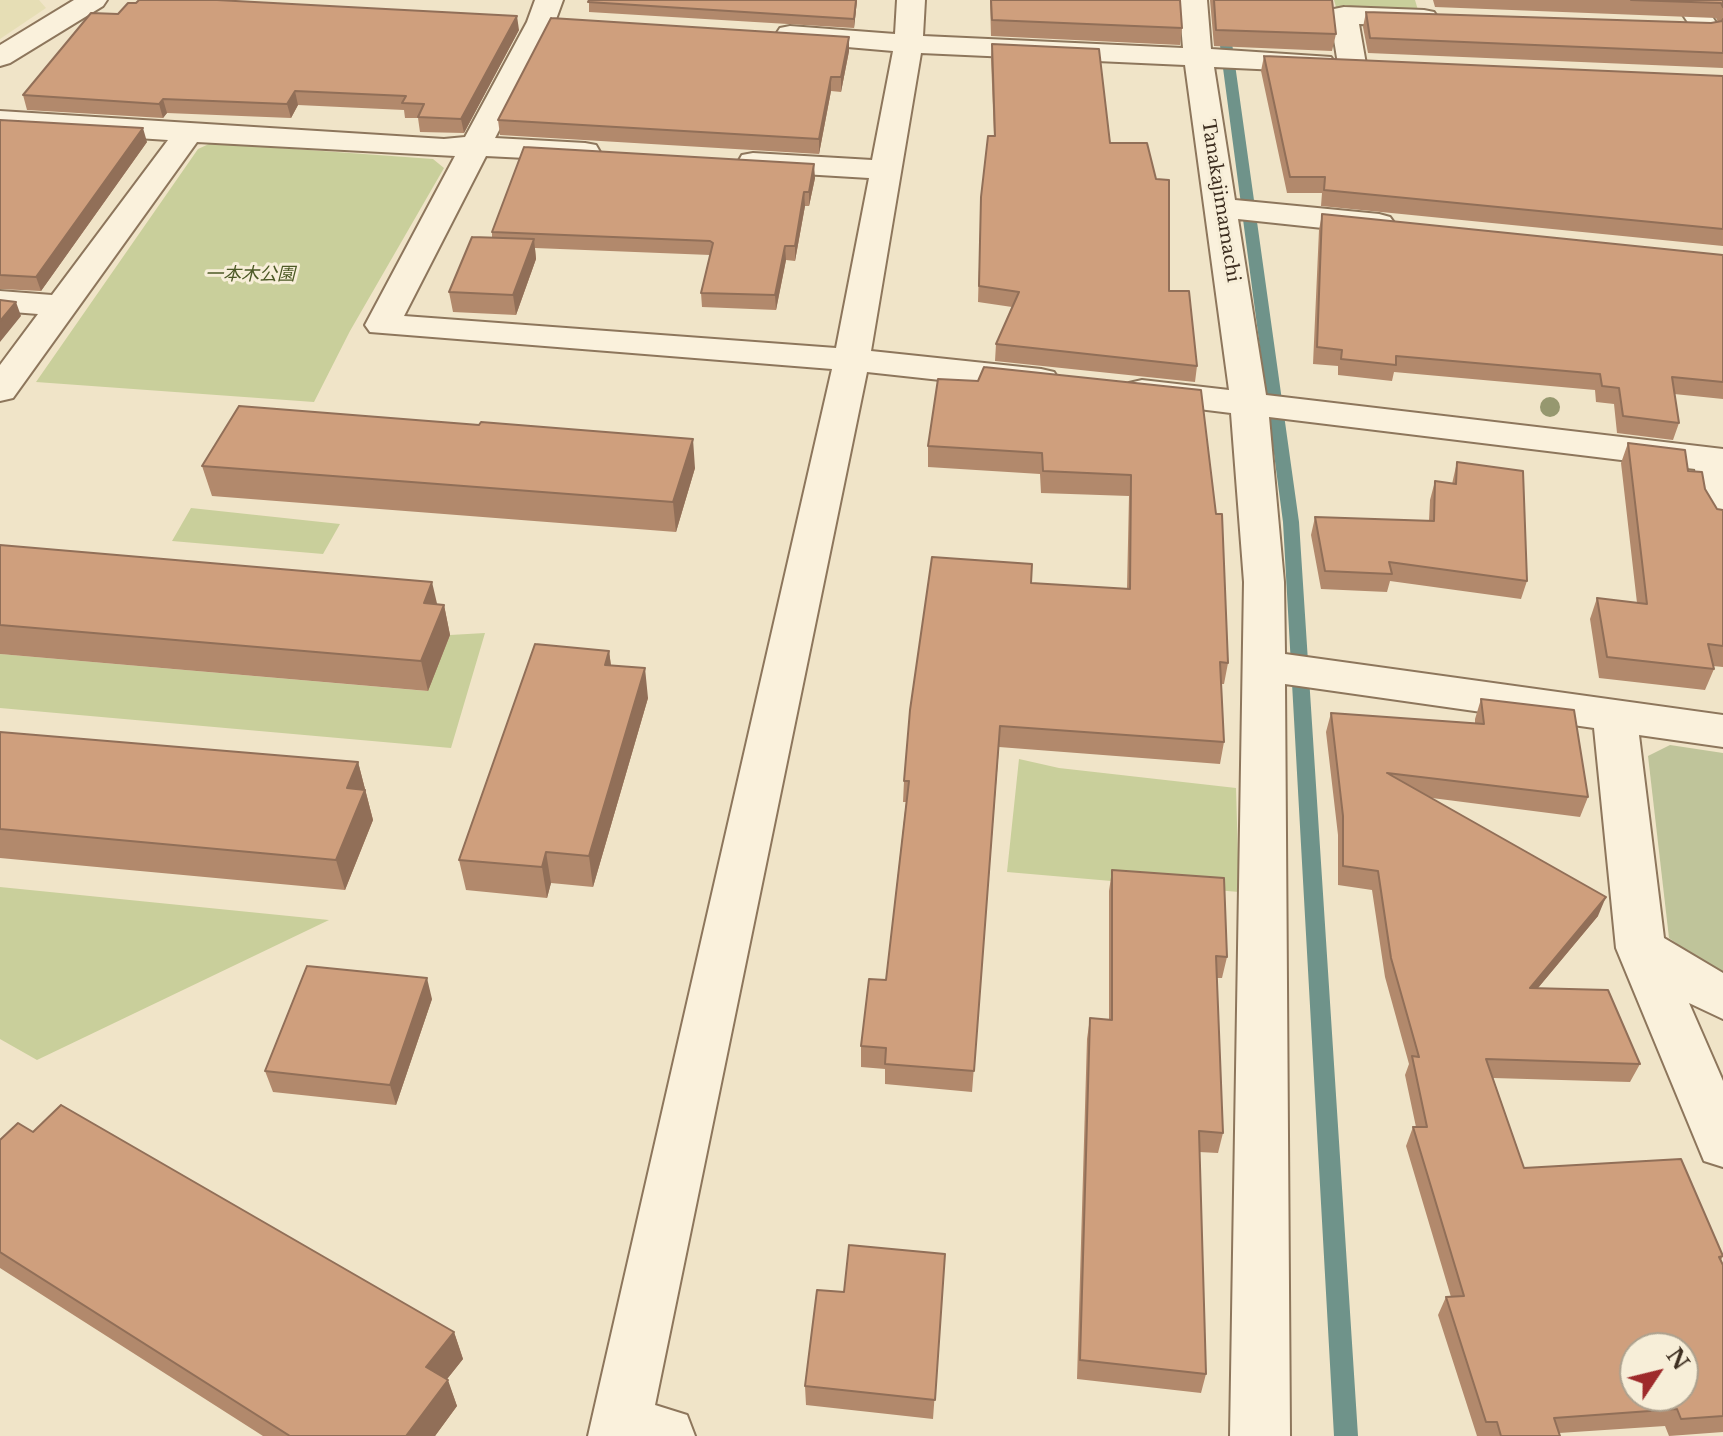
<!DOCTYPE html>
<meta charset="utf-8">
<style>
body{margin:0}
#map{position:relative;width:1723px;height:1436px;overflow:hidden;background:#f0e4c8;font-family:"Libre Baskerville",serif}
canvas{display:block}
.north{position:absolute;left:1619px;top:1332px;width:80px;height:80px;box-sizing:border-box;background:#f7eed8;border:2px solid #ada18e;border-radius:50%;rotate:55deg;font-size:22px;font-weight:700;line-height:32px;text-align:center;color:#3d2e20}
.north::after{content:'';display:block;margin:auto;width:28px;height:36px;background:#9e2a2b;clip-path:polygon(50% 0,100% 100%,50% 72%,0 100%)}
</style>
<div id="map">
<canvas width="1723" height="1436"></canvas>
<div class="north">N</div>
</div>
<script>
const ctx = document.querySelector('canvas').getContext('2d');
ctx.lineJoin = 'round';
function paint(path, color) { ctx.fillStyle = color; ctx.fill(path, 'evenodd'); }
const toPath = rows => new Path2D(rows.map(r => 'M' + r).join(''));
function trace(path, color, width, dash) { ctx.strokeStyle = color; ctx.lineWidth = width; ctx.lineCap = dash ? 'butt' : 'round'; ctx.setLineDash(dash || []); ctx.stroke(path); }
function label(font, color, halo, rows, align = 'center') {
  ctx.font = font + ' "Libre Baskerville","Noto Sans JP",serif'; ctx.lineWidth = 6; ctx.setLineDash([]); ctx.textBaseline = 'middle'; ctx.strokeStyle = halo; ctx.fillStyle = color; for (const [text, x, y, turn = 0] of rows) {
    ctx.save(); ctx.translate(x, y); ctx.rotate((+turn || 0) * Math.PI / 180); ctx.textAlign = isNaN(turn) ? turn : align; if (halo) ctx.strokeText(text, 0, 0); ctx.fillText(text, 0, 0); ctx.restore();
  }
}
paint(toPath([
 [0,0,39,0,46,8,0,39]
]), '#e6deb5');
paint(toPath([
 [1334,0,1415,0,1418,10,1336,7],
 [211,143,433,159,444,168,350,331,314,402,36,382,198,149],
 [191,508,340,524,323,554,172,541],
 [485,633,451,748,0,708,0,654,427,691,450,635],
 [1019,759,1059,768,1236,788,1239,892,1007,872],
 [0,887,329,920,37,1060,0,1039]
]), '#c9cf9b');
paint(toPath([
 [1670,745,1723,753,1723,977,1669,938,1648,756]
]), '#bfc49a');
paint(toPath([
 [1214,0,1226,0,1299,522,1358,1436,1334,1436,1283,522,1214,0]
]), '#6f938a');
const minor = toPath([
 [74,0,107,0,103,6,10,63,0,66,0,45,74,0],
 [535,0,563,0,555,22,495,138,585,143,596,145,600,152,596,159,585,161,486,156,404,316,836,348,869,178,753,171,742,169,738,162,742,155,753,153,872,160,893,51,790,42,780,40,776,34,780,28,790,26,895,34,897,0,925,0,923,36,1183,48,1179,0,1207,0,1211,49,1331,57,1335,63,1331,69,1321,72,1214,67,1235,200,1379,214,1390,217,1395,224,1390,231,1379,234,1238,219,1266,395,1723,449,1723,529,1709,526,1703,517,1695,469,1269,417,1284,582,1285,654,1723,715,1723,747,1639,735,1664,938,1723,973,1723,1019,1689,1003,1723,1081,1723,1167,1704,1161,1616,948,1594,728,1285,684,1290,1436,1230,1436,1244,582,1231,413,1142,402,1129,399,1124,391,1129,383,1142,380,1229,390,1185,65,921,53,871,351,1041,369,1054,372,1059,380,1054,388,1041,391,867,372,655,1405,687,1415,695,1436,588,1436,832,369,370,332,365,325,455,156,197,142,13,398,0,401,0,365,38,314,0,311,0,291,52,295,168,140,0,129,0,111,444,139,465,137,527,22,535,0],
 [1673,0,1701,0,1723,33,1723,63,1713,60,1673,0],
 [1344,7,1424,10,1434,12,1438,18,1434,24,1424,26,1359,24,1366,64,1362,70,1352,73,1342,70,1338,64,1330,15,1334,9,1344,7]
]);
trace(minor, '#8d765c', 4);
paint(minor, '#faf1dc');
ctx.fillStyle = '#96986f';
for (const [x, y] of [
 [1550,407]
]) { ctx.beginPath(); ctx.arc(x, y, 10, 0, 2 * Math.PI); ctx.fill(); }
paint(toPath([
 [589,0,857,0,854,28,589,12],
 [990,0,1180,0,1182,28,1180,45,991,36],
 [1210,0,1332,0,1336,34,1332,51,1214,46],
 [1433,0,1723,0,1723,68,1368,53,1363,27,1366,12,1711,23,1718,22,1716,18,1435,7],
 [118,14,519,30,464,133,420,132,418,118,405,118,404,110,298,105,291,118,167,113,163,118,27,110,23,95],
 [849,37,849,51,841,92,831,91,819,154,500,135,498,120],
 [992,44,1110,143,1169,291,1197,366,1195,382,995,361,996,344,1012,307,978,302,981,197,994,136,991,59],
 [1264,56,1723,76,1723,246,1321,206,1322,193,1287,193,1261,71],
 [0,120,147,142,41,291,0,289],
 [815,178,809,206,805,206,795,261,786,260,776,310,702,307,701,293,710,255,535,248,536,259,516,315,453,312,449,292,492,237,492,232],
 [1322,214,1723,255,1723,399,1674,394,1679,423,1673,440,1617,433,1614,404,1596,402,1595,390,1394,372,1392,381,1338,375,1338,366,1313,364,1319,230],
 [978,381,1201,390,1228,663,1224,684,1221,684,1224,742,1220,764,999,747,972,1092,885,1084,885,1069,861,1067,861,1046,886,980,906,802,903,802,904,781,1127,589,1129,496,1041,493,1040,474,928,467,928,446],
 [1628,443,1705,489,1717,509,1723,510,1723,667,1713,666,1714,669,1705,690,1599,678,1590,619,1597,598,1637,603,1621,463],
 [1457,462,1527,581,1521,599,1390,581,1387,592,1321,589,1311,535,1315,517,1429,521,1430,500,1435,481,1452,484],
 [202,466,695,468,676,532,212,496],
 [0,545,444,605,450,635,428,691,0,654],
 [609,651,611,665,648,698,593,887,551,883,547,898,466,890,459,860],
 [1481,699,1588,797,1580,817,1432,798,1598,916,1538,988,1640,1064,1630,1082,1493,1078,1524,1168,1723,1256,1721,1260,1723,1265,1723,1432,1669,1436,1665,1426,1559,1433,1560,1436,1477,1436,1438,1315,1446,1297,1451,1297,1406,1146,1413,1127,1416,1127,1405,1075,1409,1064,1385,977,1372,890,1338,885,1338,835,1326,732,1331,713,1475,723,1475,719],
 [0,732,358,762,373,820,345,890,0,858],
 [1112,870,1227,957,1222,978,1217,978,1223,1133,1218,1153,1199,1152,1206,1374,1201,1393,1077,1379,1087,1039,1090,1018,1109,1020,1109,891],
 [432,999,396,1105,273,1092,265,1071],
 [33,1132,454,1332,463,1359,447,1379,457,1406,435,1436,263,1436,0,1268,0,1140],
 [945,1254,933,1419,806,1405,805,1386,844,1292]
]), '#b2896c');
paint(toPath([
 [856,0,857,0,854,28,854,19],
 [517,16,519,30,464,133,461,119],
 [849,37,849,51,841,92,841,77],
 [831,77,831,91,819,154,819,139],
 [295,91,298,105,291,118,287,104],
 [163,99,167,113,163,118,159,104],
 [143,128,147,142,41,291,36,277],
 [814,164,815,178,809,206,809,192],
 [804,192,805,206,795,261,795,246],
 [534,239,536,259,516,315,513,295],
 [785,246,786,260,776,310,775,295],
 [16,302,21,316,0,342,0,321],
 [693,439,695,468,676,532,673,502],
 [432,582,439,612,424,603],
 [444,605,450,635,428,691,421,661],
 [609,651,613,682,605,665],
 [645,668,648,698,593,887,589,856],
 [358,762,373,820,345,890,336,860,347,788],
 [546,852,551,883,547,898,542,867],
 [1606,897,1598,916,1522,1007,1530,988],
 [427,978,432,999,396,1105,390,1085],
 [454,1332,463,1359,436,1393,426,1367],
 [448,1380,457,1406,435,1436,406,1436]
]), '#916f58');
const building = toPath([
 [139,0,217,0,517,16,461,119,418,117,424,104,402,103,406,96,295,91,287,104,163,99,159,104,23,95,91,13,118,14,128,3,136,3,139,0],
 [589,0,856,0,854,19,588,2,589,0],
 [991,0,1180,0,1182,28,992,20,991,0],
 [1214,0,1332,0,1336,34,1216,30,1214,0],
 [1631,0,1723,0,1723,7,1721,3,1631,0],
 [1366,12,1711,23,1722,21,1723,19,1723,53,1370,38,1366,12],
 [551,18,849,37,841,77,831,77,819,139,498,120,551,18],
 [992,44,1099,49,1110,143,1147,143,1156,179,1169,180,1169,291,1189,291,1197,366,996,344,1019,292,979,286,981,197,988,136,995,136,992,44],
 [1264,56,1723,76,1723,229,1324,190,1325,177,1290,177,1264,56],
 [0,120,143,128,36,277,0,275,0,120],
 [524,147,814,164,809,192,804,192,795,246,785,246,775,295,701,293,713,243,710,241,492,232,524,147],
 [1322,214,1723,255,1723,382,1672,377,1679,423,1623,416,1619,388,1602,386,1600,374,1396,356,1396,365,1341,359,1342,350,1317,347,1322,214],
 [472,237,534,239,513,295,449,292,472,237],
 [0,300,16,302,0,321,0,300],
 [984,367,1201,390,1216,514,1222,514,1228,663,1220,662,1224,742,1000,726,974,1071,885,1064,886,1048,861,1046,869,979,886,980,909,781,904,781,910,710,932,557,1032,564,1031,583,1130,589,1131,475,1043,471,1042,453,928,446,938,379,978,381,984,367],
 [239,406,479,425,481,422,693,439,673,502,202,466,239,406],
 [1628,443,1685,450,1688,471,1702,472,1705,489,1717,509,1723,510,1723,646,1708,644,1714,669,1607,657,1597,598,1647,604,1628,443],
 [1457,462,1523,471,1527,581,1389,562,1392,574,1325,571,1315,517,1434,521,1435,481,1456,484,1457,462],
 [0,545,432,582,424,603,444,605,421,661,0,625,0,545],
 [535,644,609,651,605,665,645,668,589,856,546,852,542,867,459,860,535,644],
 [1481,699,1574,710,1588,797,1387,773,1606,897,1530,988,1608,990,1640,1064,1486,1059,1524,1168,1681,1159,1723,1256,1719,1257,1723,1265,1723,1416,1681,1419,1677,1409,1554,1418,1560,1436,1501,1436,1497,1422,1486,1422,1446,1297,1464,1296,1413,1127,1427,1127,1412,1056,1419,1057,1391,958,1378,871,1343,866,1343,816,1331,713,1484,724,1481,699],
 [1635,1348,1683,1348,1683,1396,1635,1396,1635,1348],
 [0,732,358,762,347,788,365,790,336,860,0,829,0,732],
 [1112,870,1224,878,1227,957,1216,956,1223,1133,1199,1131,1206,1374,1080,1360,1090,1018,1112,1020,1112,870],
 [307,966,427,978,390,1085,265,1071,307,966],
 [61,1105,454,1332,426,1367,448,1380,406,1436,290,1436,0,1252,0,1140,18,1123,33,1132,61,1105],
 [849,1245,945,1254,935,1400,805,1386,817,1290,844,1292,849,1245]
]);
paint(building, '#cf9f7d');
trace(building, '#916f58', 2);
label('18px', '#3d2e20', '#f7eed8', [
 ["Tanakajimamachi",1220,201,81]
]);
label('italic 18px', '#4d5a26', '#f7eed8', [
 ["一本木公園",250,275]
]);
</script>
